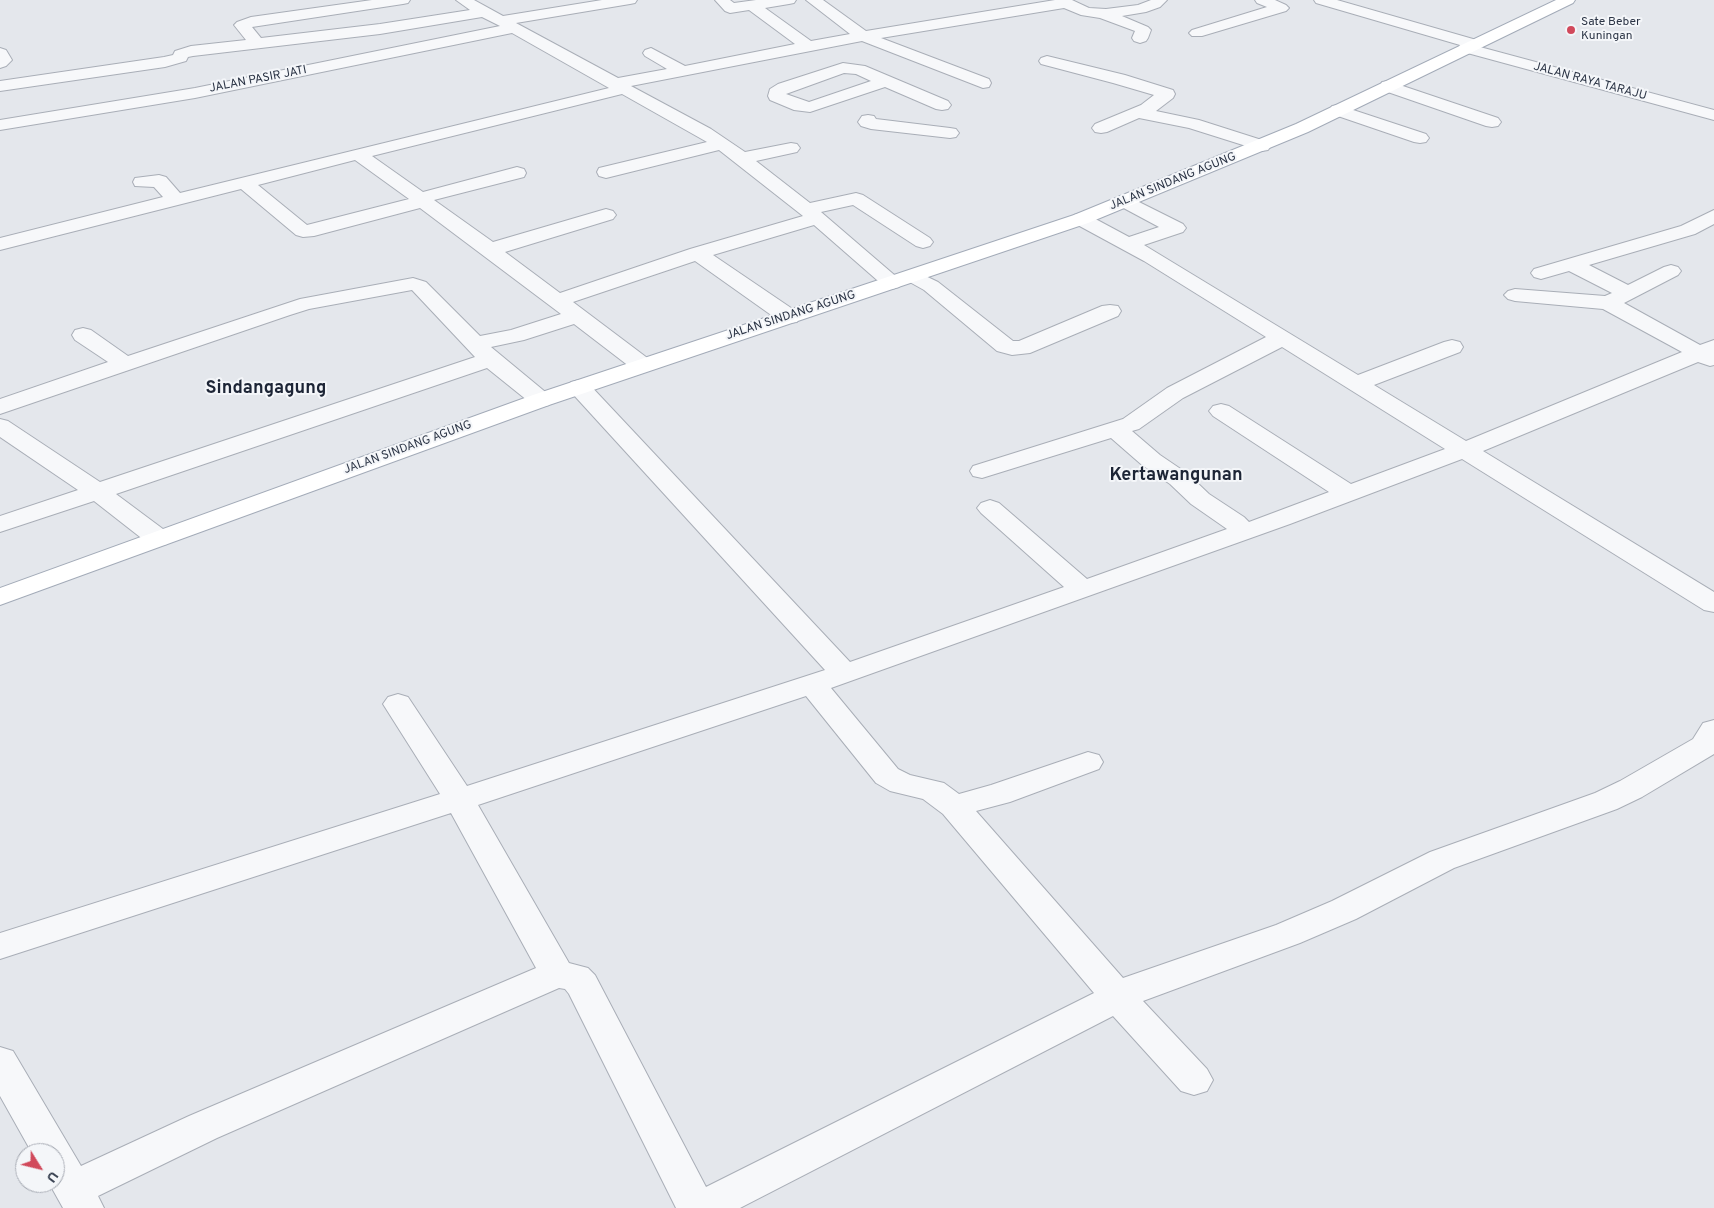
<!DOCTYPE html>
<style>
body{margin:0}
#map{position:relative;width:1714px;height:1208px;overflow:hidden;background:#e4e7ec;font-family:Overpass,sans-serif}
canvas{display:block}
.north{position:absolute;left:15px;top:1143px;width:50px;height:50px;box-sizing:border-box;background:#f4f6f9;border:1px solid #a4a8b1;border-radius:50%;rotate:126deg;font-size:14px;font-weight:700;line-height:20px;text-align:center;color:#2b3445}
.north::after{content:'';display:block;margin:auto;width:18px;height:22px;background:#d1495b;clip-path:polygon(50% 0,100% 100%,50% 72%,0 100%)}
</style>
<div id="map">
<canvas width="1714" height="1208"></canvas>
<div class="north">U</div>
</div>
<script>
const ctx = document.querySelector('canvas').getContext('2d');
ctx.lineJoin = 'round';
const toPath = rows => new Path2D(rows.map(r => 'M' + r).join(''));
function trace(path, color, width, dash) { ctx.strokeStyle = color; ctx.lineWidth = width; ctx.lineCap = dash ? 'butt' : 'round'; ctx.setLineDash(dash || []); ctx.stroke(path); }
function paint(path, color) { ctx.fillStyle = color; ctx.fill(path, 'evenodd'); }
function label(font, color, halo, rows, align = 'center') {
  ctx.font = font + ' Overpass,sans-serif'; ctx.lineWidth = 4; ctx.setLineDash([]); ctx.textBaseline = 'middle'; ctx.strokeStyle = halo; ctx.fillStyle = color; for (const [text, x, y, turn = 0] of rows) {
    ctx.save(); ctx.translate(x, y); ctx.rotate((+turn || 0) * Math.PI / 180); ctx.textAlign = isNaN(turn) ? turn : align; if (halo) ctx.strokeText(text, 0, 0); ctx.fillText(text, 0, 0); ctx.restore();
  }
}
const minor = toPath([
 [372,0,410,0,408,3,403,4,252,27,261,38,380,24,470,10,456,0,474,0,503,16,602,0,637,0,635,3,630,4,516,23,618,78,667,69,645,56,643,53,645,50,651,48,685,66,795,44,749,10,730,13,725,11,715,0,730,0,734,3,756,0,796,0,794,3,789,4,765,8,811,41,850,34,806,0,823,0,866,31,1055,0,1072,0,1089,8,1106,9,1138,5,1151,0,1167,0,1160,7,1146,12,1122,16,1148,27,1151,30,1148,38,1146,41,1140,43,1134,41,1132,38,1135,31,1100,18,1081,15,1064,8,881,38,989,79,991,83,989,87,983,88,862,41,631,86,711,129,745,152,791,143,797,144,800,148,797,152,756,161,810,203,856,193,863,195,930,238,933,242,930,246,923,248,916,246,853,205,821,212,899,279,902,283,899,287,892,289,885,287,814,225,713,255,797,312,800,317,797,322,789,323,781,322,695,261,573,302,650,360,653,365,650,370,642,372,634,370,574,324,524,340,491,347,549,395,553,400,549,405,541,407,533,405,487,368,116,494,167,532,171,538,167,544,158,546,149,544,94,501,0,532,0,516,78,490,0,437,0,419,8,421,100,482,475,357,412,290,309,309,290,315,0,414,0,399,108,362,75,340,72,335,75,330,83,328,91,330,128,356,300,299,413,278,426,282,480,336,511,330,561,314,420,208,314,236,303,237,296,235,241,189,0,250,0,238,163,197,154,187,135,186,133,182,135,178,159,175,166,177,180,193,609,88,512,33,195,98,0,130,0,120,195,88,500,26,482,17,380,34,193,56,188,57,186,61,165,67,0,91,0,81,164,57,173,55,175,51,191,46,246,40,234,25,237,22,251,17,372,0],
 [622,94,707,142,599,168,597,172,599,176,606,178,719,150,803,216,690,249,560,293,505,252,613,219,616,215,613,211,606,209,599,211,493,242,434,200,524,177,526,173,524,169,517,167,423,192,372,156,622,94],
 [355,160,409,199,307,225,258,185,355,160],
 [1255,0,1275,0,1286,5,1289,8,1286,11,1202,36,1192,36,1189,33,1192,30,1267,7,1257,3,1255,0],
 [1314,0,1337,0,1480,41,1482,44,1480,47,1714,110,1714,120,1460,51,1458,48,1460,45,1316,3,1314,0],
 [0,48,6,50,12,60,6,66,0,68,0,48],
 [1047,56,1125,75,1173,90,1175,94,1173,98,1156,111,1199,120,1268,142,1271,146,1268,150,1262,151,1189,128,1139,118,1107,132,1101,133,1095,132,1092,128,1095,124,1141,105,1154,95,1113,83,1041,64,1039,61,1041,58,1047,56],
 [843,63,865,66,948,101,951,105,948,109,942,110,936,109,885,87,810,112,794,110,770,100,768,96,770,89,778,84,843,63],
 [844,73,856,74,871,81,809,102,786,94,844,73],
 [1388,81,1498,118,1501,122,1498,126,1492,127,1486,126,1382,90,1380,86,1382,82,1388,81],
 [1338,105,1426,134,1429,138,1426,142,1420,143,1414,142,1332,114,1329,110,1332,106,1338,105],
 [868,115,874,116,876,119,950,128,956,129,959,133,956,137,950,138,871,129,861,126,858,122,862,116,868,115],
 [1125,195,1183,224,1186,228,1183,232,1144,245,1358,375,1444,342,1452,340,1460,342,1463,347,1460,352,1374,385,1466,441,1682,352,1603,309,1515,301,1508,299,1504,295,1508,291,1515,289,1605,296,1612,293,1569,271,1541,279,1534,277,1531,273,1534,269,1681,226,1714,210,1714,224,1695,234,1589,265,1628,285,1664,267,1671,265,1678,267,1681,271,1678,275,1624,303,1700,345,1714,340,1714,365,1710,366,1698,362,1483,451,1714,592,1714,612,1704,610,1462,459,1290,524,831,688,898,769,910,775,944,783,959,794,991,785,1088,752,1099,755,1103,762,1099,769,1010,802,976,811,1123,978,1276,925,1332,901,1430,852,1595,793,1620,781,1693,739,1703,723,1714,720,1714,754,1642,797,1617,809,1454,868,1356,919,1300,943,1143,1001,1207,1069,1213,1080,1207,1091,1194,1095,1181,1091,1113,1016,740,1208,676,1208,569,994,565,989,559,988,217,1138,98,1196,104,1208,63,1208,49,1183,55,1183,55,1153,32,1153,0,1096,0,1047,13,1051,81,1166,189,1116,536,968,451,813,0,959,0,933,440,794,383,704,388,697,398,694,408,697,467,786,825,670,571,392,568,387,571,382,579,380,587,382,850,662,1064,587,981,513,977,508,981,503,990,500,999,503,1087,579,1227,529,1191,504,1170,484,1142,465,1111,438,982,478,973,476,970,471,973,466,1123,419,1167,388,1266,337,1144,261,1074,223,1071,219,1074,215,1081,213,1088,215,1129,237,1159,227,1118,205,1115,201,1118,197,1125,195],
 [1282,347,1445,449,1351,484,1229,406,1221,404,1213,406,1209,411,1213,416,1329,492,1249,522,1244,517,1209,494,1188,474,1160,455,1132,431,1139,429,1183,398,1282,347],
 [806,696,876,783,890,791,923,799,943,814,1094,993,706,1187,595,975,588,968,569,963,478,805,806,696],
 [913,270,938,282,1013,341,1019,341,1102,306,1110,305,1118,306,1121,311,1118,316,1030,353,1012,355,997,351,924,290,906,280,903,276,906,272,913,270]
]);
const major = toPath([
 [1556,0,1575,0,1573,3,1308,132,1088,223,549,405,0,605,0,588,533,395,1074,215,1296,124,1556,0]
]);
trace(minor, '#a9aeb7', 2);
trace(major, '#a3abb8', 2);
paint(minor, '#f7f8fa');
paint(major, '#fff');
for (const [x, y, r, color] of [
 [1571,30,5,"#d1495b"]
]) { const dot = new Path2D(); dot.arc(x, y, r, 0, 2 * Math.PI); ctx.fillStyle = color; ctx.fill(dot); trace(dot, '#f4f6f9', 2); }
label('12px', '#2b3445', '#f4f6f9', [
 ["Sate Beber",1581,23],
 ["Kuningan",1581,37]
], 'left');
label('12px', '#2b3445', '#f4f6f9', [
 ["JALAN PASIR JATI",258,80,-11],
 ["JALAN RAYA TARAJU",1590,82,15],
 ["JALAN SINDANG AGUNG",1173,182,-22],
 ["JALAN SINDANG AGUNG",791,316,-18],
 ["JALAN SINDANG AGUNG",408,448,-20]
]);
label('bold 18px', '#1d2536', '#f4f6f9', [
 ["Sindangagung",266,389],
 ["Kertawangunan",1176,476]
]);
</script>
